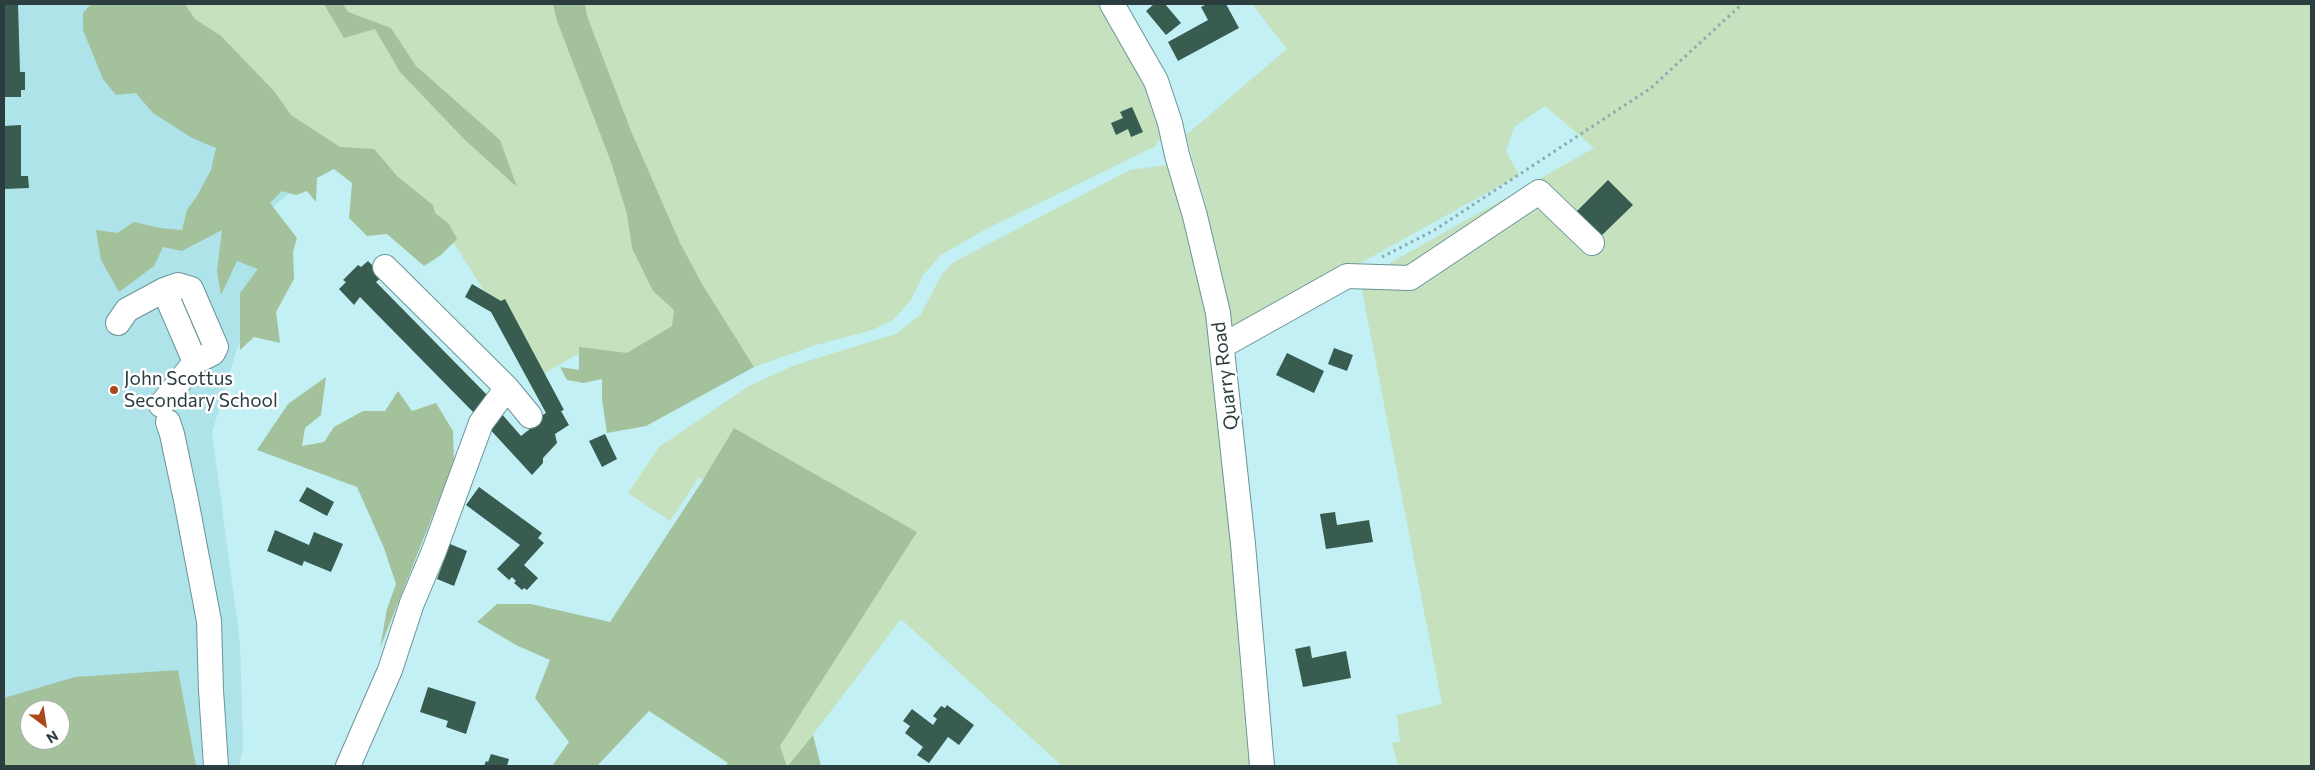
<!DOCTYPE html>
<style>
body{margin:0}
#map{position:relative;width:2315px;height:770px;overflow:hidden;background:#c3f0f5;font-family:Commissioner,sans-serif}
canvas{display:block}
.frame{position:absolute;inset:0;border:5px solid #2b3d3f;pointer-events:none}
.north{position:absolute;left:20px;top:700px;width:50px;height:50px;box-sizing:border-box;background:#fff;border:1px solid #aab1b2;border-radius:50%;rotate:149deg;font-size:14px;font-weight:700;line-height:20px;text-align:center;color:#2b3d3f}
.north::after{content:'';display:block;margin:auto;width:18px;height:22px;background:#ad4819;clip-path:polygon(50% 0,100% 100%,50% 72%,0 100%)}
</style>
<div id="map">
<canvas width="2315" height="770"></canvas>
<div class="frame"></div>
<div class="north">N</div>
</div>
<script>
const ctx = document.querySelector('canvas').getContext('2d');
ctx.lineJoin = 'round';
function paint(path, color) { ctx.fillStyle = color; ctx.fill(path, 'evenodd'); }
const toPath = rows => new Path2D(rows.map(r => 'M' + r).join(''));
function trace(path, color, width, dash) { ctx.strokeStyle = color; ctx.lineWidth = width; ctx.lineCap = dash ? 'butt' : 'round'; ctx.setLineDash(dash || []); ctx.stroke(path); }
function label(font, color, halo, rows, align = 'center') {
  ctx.font = font + ' Commissioner,sans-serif'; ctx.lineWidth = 5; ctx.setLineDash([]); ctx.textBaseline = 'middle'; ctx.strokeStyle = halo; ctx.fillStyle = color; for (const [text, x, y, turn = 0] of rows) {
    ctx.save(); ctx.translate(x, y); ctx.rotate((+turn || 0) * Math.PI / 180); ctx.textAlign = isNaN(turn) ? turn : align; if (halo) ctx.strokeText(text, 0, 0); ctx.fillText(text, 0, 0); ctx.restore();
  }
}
paint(toPath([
 [4,4,175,4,328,159,270,210,291,278,237,348,212,433,240,643,243,746,239,766,4,766],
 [30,710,60,710,60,740,30,740]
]), '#aee3e9');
paint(toPath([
 [175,4,1104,4,1156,100,1165,133,1154,147,984,230,941,255,923,275,911,300,893,320,872,330,816,345,754,367,692,297,676,310,674,327,628,355,595,359,576,355,543,374,522,350,453,242,354,181],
 [1252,4,2311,4,2311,766,1398,766,1392,743,1400,741,1397,715,1442,704,1360,280,1594,148,1545,106,1514,127,1506,151,1519,175,1229,336,1206,206,1186,135,1287,49],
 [1166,165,1176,172,1208,293,1254,766,1062,766,901,619,792,762,787,766,780,746,917,532,734,428,703,480,699,477,670,521,628,493,659,447,749,386,795,365,896,334,921,314,942,274,954,262,1130,170]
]), '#c5e1be');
paint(toPath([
 [91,4,185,4,195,19,221,36,274,91,291,115,340,147,374,149,398,177,433,205,435,213,449,224,457,239,441,255,424,266,387,234,367,236,349,218,352,183,334,169,317,178,316,202,307,191,296,195,282,191,270,203,297,238,293,252,294,279,276,312,280,343,254,337,240,350,240,293,258,269,237,261,221,295,217,271,222,230,182,251,163,247,154,266,119,292,101,260,96,230,117,233,134,222,160,228,182,230,187,210,197,196,211,170,216,148,192,138,153,113,136,93,116,95,103,79,83,30,83,13],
 [324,4,343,4,348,12,391,28,416,66,500,140,517,187,465,140,400,72,375,29,344,38],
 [553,4,585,4,587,16,631,131,680,243,702,284,754,367,646,426,607,433,602,399,602,379,584,383,567,380,560,367,579,370,579,347,627,353,672,326,674,310,653,291,632,248,627,214,611,162,557,21],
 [326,377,321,415,305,428,302,446,324,442,334,427,363,411,385,411,398,391,412,411,436,403,453,431,454,462,380,648,387,609,396,584,384,548,357,487,257,450,288,404],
 [734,428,917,532,780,746,787,766,726,766,728,763,649,711,597,766,552,766,569,742,535,698,550,660,516,645,477,622,497,604,531,604,610,622,703,480],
 [178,670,196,766,4,766,4,698,75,677],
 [30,710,60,710,60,740,30,740],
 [813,735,821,766,788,766]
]), '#a3c19b');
paint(toPath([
 [4,4,18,4,20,72,25,72,25,90,21,90,21,97,4,97],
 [1154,4,1165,4,1181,23,1166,35,1146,11],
 [1207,4,1226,4,1239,28,1178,61,1168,42,1208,20,1201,7],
 [1132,107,1143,132,1131,137,1128,129,1116,135,1111,123,1123,118,1120,112],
 [21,125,21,176,28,176,29,188,4,189,4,126],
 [1608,180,1633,205,1600,237,1576,212],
 [368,261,383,276,376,282,491,399,475,414,360,297,354,305,339,289,346,282,343,280,358,265,361,267],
 [472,284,501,301,505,299,564,410,561,411,569,425,555,434,557,443,543,458,543,463,532,475,486,425,500,412,521,436,535,425,533,421,546,413,491,312,465,297],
 [1334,348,1353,355,1347,371,1328,364],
 [1287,353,1324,371,1314,393,1276,375],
 [605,434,617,459,602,467,589,441],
 [307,487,334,502,327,516,299,501],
 [479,487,542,533,538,538,544,543,524,565,538,578,527,590,524,588,522,590,514,583,516,581,512,577,509,580,497,569,520,545,466,505],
 [1335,512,1337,525,1369,520,1373,542,1326,549,1320,514],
 [275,530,309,545,314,532,343,544,331,572,304,561,302,566,267,551],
 [450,544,467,551,454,586,437,579],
 [1310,646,1312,658,1346,651,1351,678,1303,687,1295,649],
 [428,687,476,702,466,734,446,727,448,721,420,712],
 [947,705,974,725,959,745,948,737,929,763,917,755,923,747,905,733,910,726,903,721,912,709,933,725,937,719,933,716,941,706,945,708],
 [491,754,509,759,507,766,484,766,486,761,488,762]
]), '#385c50');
const minor = toPath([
 [1112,4,1156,81,1170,123,1177,155,1195,216,1218,313,1243,544,1262,766],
 [164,290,195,362],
 [118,323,127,310,164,290,178,285,191,289,216,347,213,353,195,362,161,405],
 [1222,346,1347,276,1410,278,1539,192,1592,243],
 [507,388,530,416],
 [168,422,172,434,186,500,209,621,211,690,216,766],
 [348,766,390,670,412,603,434,551,481,423,507,388,385,267]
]);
trace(minor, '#6a9498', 26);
trace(toPath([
 [1382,257,1433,231,1651,88,1742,4]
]), '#89abaf', 3, [2.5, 4]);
trace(minor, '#fff', 24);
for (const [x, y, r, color] of [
 [114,390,5,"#ad4819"]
]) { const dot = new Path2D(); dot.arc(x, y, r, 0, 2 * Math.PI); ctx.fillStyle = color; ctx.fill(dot); trace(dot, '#fff', 2); }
label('19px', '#2b3d3f', '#fff', [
 ["Quarry Road",1225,376,-97]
]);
label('19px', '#2b3d3f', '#fff', [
 ["John Scottus",124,379],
 ["Secondary School",124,401]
], 'left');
</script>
